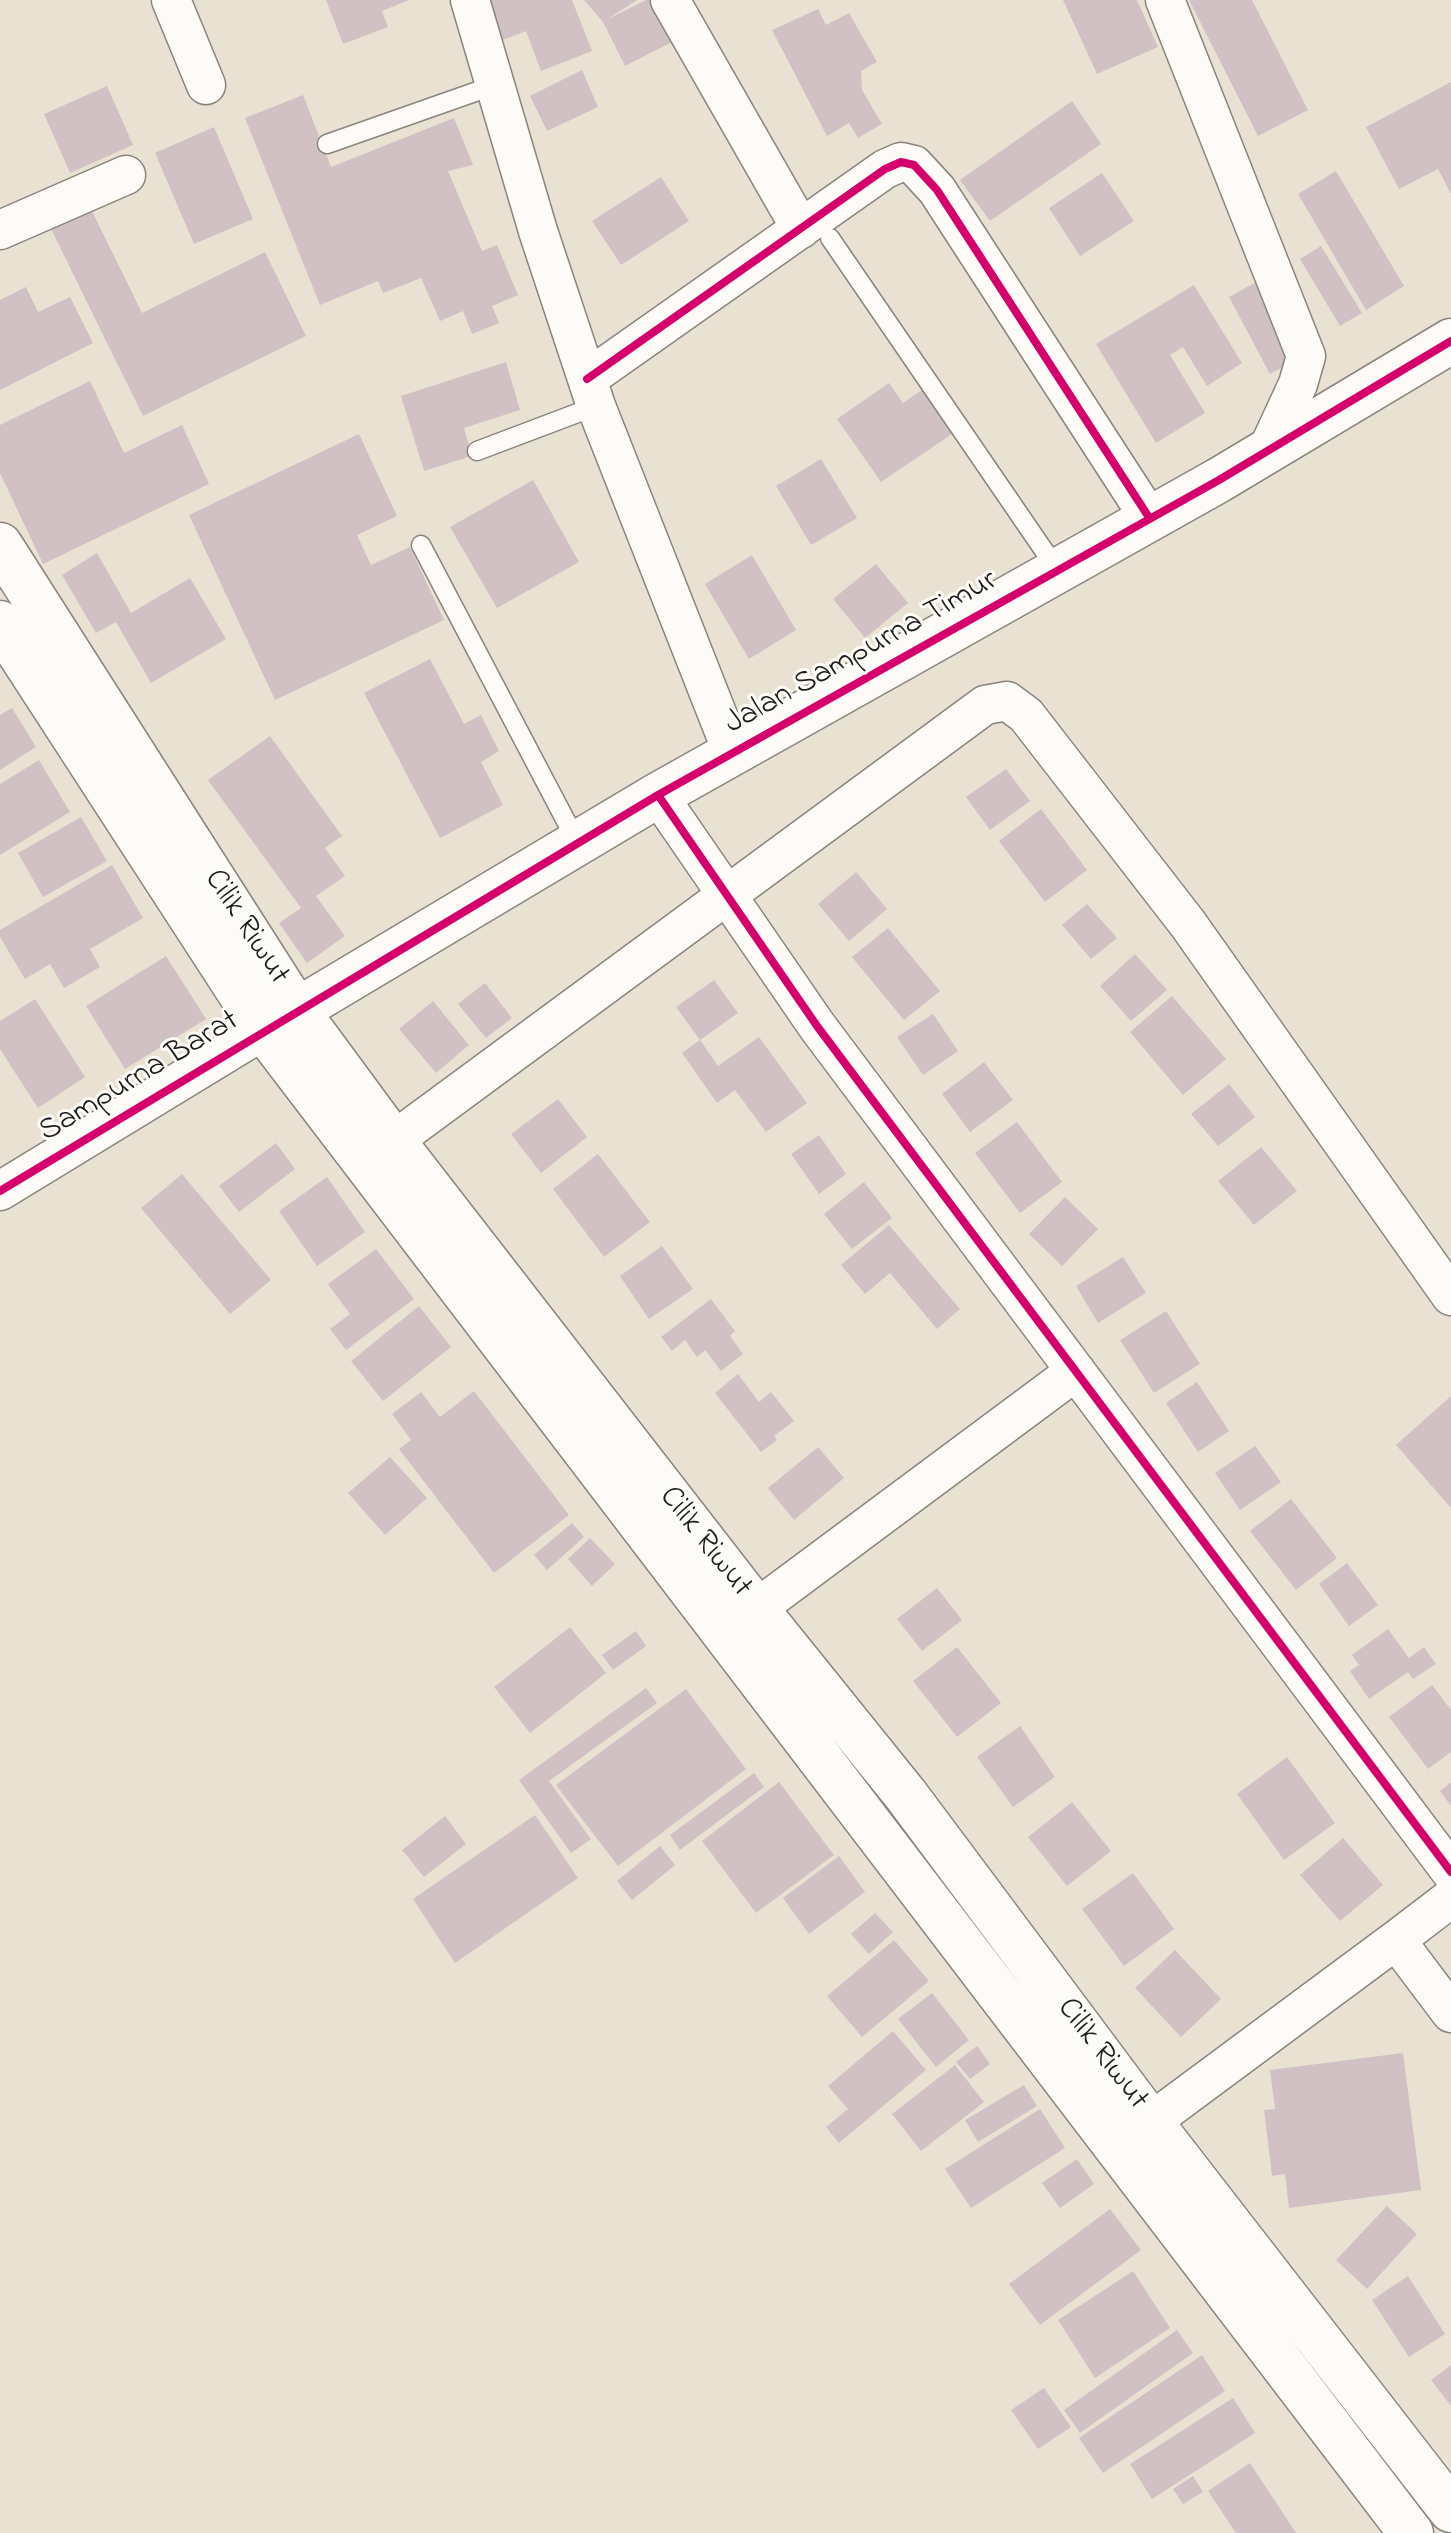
<!DOCTYPE html>
<style>
body{margin:0}
canvas{display:block;background:#e9e2d3}
</style>
<canvas width="1451" height="2533"></canvas>
<script>
const ctx = document.querySelector('canvas').getContext('2d');
ctx.lineJoin = 'round';
function paint(path, color) { ctx.fillStyle = color; ctx.fill(path, 'evenodd'); }
const toPath = rows => new Path2D(rows.map(r => 'M' + r).join(''));
function trace(path, color, width, dash) { ctx.strokeStyle = color; ctx.lineWidth = width; ctx.lineCap = dash ? 'butt' : 'round'; ctx.setLineDash(dash || []); ctx.stroke(path); }
function label(font, color, halo, rows, align = 'center') {
  ctx.font = font + ' "Indie Flower",sans-serif'; ctx.lineWidth = 6; ctx.setLineDash([]); ctx.textBaseline = 'middle'; ctx.strokeStyle = halo; ctx.fillStyle = color; for (const [text, x, y, turn = 0] of rows) {
    ctx.save(); ctx.translate(x, y); ctx.rotate((+turn || 0) * Math.PI / 180); ctx.textAlign = isNaN(turn) ? turn : align; if (halo) ctx.strokeText(text, 0, 0); ctx.fillText(text, 0, 0); ctx.restore();
  }
}
paint(toPath([
 [326,0,409,0,382,11,388,27,343,44],
 [492,0,572,0,592,51,541,71,526,31,500,41,485,3],
 [584,0,637,0,606,20,646,0,663,0,682,37,625,66,603,22],
 [1063,0,1137,0,1158,47,1097,74],
 [1189,0,1252,0,1308,110,1258,136],
 [818,9,826,25,849,13,877,62,861,71,862,90,882,124,858,138,849,123,827,136,772,30],
 [582,70,598,107,547,131,530,96],
 [1451,82,1451,194,1438,169,1399,189,1366,127],
 [107,86,133,145,70,173,44,114],
 [303,95,331,167,454,118,473,165,448,171,482,251,497,245,518,295,492,306,499,323,472,334,463,311,440,321,421,278,383,293,378,281,320,305,245,118],
 [1072,101,1101,144,990,221,960,180],
 [214,127,253,219,194,244,155,153],
 [1336,171,1404,286,1366,310,1298,194],
 [1102,173,1134,221,1080,256,1049,208],
 [661,177,689,221,621,265,592,221],
 [90,207,142,313,265,252,306,336,143,416,50,227],
 [1321,246,1362,313,1340,326,1300,259],
 [1258,281,1299,358,1270,374,1229,297],
 [1194,285,1242,363,1207,386,1183,347,1170,355,1205,413,1156,443,1096,344],
 [26,287,38,312,70,297,93,343,0,390,0,300],
 [506,362,520,410,464,428,472,456,424,471,401,396],
 [90,381,124,453,182,425,209,484,43,564,0,473,0,425],
 [889,383,903,403,926,387,955,432,881,482,837,419],
 [359,434,397,516,357,535,371,565,410,547,444,620,275,700,189,515],
 [821,459,857,518,811,545,776,486],
 [533,480,579,562,497,608,450,527],
 [97,553,131,613,190,578,226,639,151,683,116,622,96,633,62,575],
 [752,555,796,630,749,659,705,584],
 [876,564,908,603,865,638,833,599],
 [430,659,464,724,481,715,499,751,481,762,503,805,440,838,364,693],
 [12,708,36,747,0,770,0,715],
 [270,736,342,836,325,848,345,876,316,896,345,936,307,963,279,923,301,908,208,780],
 [39,760,70,812,0,855,0,784],
 [1006,769,1030,801,990,830,966,797],
 [1041,809,1087,870,1045,902,999,841],
 [81,817,107,861,43,897,18,853],
 [112,865,143,918,90,949,100,967,64,988,50,964,25,979,0,937,0,930],
 [856,872,887,909,849,941,818,904],
 [1087,904,1117,938,1091,959,1062,925],
 [888,928,940,991,904,1020,852,957],
 [1135,954,1167,990,1131,1021,1100,986],
 [166,956,206,1019,125,1069,86,1006],
 [714,980,738,1013,700,1040,676,1007],
 [485,983,512,1018,486,1038,458,1004],
 [1172,996,1226,1059,1183,1095,1130,1032],
 [35,999,85,1077,38,1108,0,1049,0,1021],
 [433,1001,469,1045,436,1073,399,1029],
 [933,1014,958,1051,923,1075,897,1037],
 [759,1037,807,1103,766,1132,735,1090,717,1103,682,1053,700,1040,718,1066],
 [984,1062,1013,1100,970,1132,942,1094],
 [1229,1084,1255,1117,1218,1146,1191,1114],
 [558,1099,587,1137,541,1173,511,1134],
 [1017,1122,1062,1182,1020,1213,975,1153],
 [819,1135,846,1174,819,1194,791,1154],
 [276,1143,295,1169,239,1212,219,1186],
 [1261,1147,1297,1191,1254,1225,1218,1181],
 [598,1154,650,1222,604,1257,553,1189],
 [182,1174,271,1280,230,1314,141,1208],
 [327,1177,365,1232,317,1266,279,1211],
 [864,1182,892,1218,852,1249,824,1214],
 [1065,1197,1098,1229,1062,1266,1029,1234],
 [889,1225,960,1309,937,1329,890,1273,865,1294,841,1265],
 [662,1246,693,1289,649,1319,620,1276],
 [376,1249,414,1299,346,1350,330,1329,350,1314,328,1284],
 [1123,1257,1146,1293,1098,1323,1076,1286],
 [711,1299,735,1331,730,1336,743,1354,721,1371,705,1350,697,1357,685,1340,672,1351,661,1337],
 [419,1306,451,1347,383,1401,351,1361],
 [1166,1311,1200,1364,1154,1393,1120,1340],
 [738,1374,759,1402,771,1392,794,1421,774,1436,777,1440,761,1452,715,1393],
 [1197,1382,1229,1431,1198,1452,1166,1403],
 [474,1391,569,1515,494,1573,399,1449,411,1440,392,1414,421,1392,440,1417],
 [1451,1396,1451,1508,1396,1445],
 [1255,1446,1281,1482,1240,1510,1215,1473],
 [818,1447,844,1478,794,1520,768,1488],
 [390,1457,427,1498,385,1535,348,1493],
 [1291,1499,1337,1558,1296,1590,1250,1531],
 [572,1523,584,1537,547,1570,534,1555],
 [590,1538,615,1564,592,1586,568,1559],
 [1347,1563,1378,1605,1349,1626,1319,1584],
 [937,1588,962,1620,922,1651,897,1619],
 [570,1627,606,1673,530,1733,494,1687],
 [1388,1629,1409,1658,1424,1647,1436,1664,1413,1679,1408,1672,1369,1699,1350,1671,1359,1665,1352,1655],
 [636,1631,646,1646,613,1670,602,1655],
 [957,1647,1001,1703,957,1737,913,1681],
 [1432,1685,1451,1710,1451,1752,1428,1769,1389,1717],
 [646,1688,657,1703,549,1781,591,1839,571,1853,519,1780],
 [686,1689,746,1769,618,1866,556,1785],
 [1020,1726,1055,1777,1013,1807,977,1757],
 [1287,1757,1335,1823,1284,1860,1237,1794],
 [754,1773,764,1787,680,1850,670,1835],
 [779,1782,834,1855,756,1913,702,1841],
 [1451,1782,1451,1806,1440,1791],
 [1072,1802,1111,1851,1067,1886,1028,1837],
 [535,1815,578,1878,455,1963,413,1899],
 [445,1816,466,1844,424,1877,402,1850],
 [1343,1838,1383,1885,1340,1921,1300,1875],
 [660,1846,675,1865,632,1900,617,1881],
 [839,1856,865,1892,809,1934,783,1898],
 [1133,1873,1174,1929,1124,1966,1082,1909],
 [875,1913,893,1932,869,1954,851,1934],
 [894,1940,929,1981,862,2037,827,1996],
 [1175,1950,1221,1999,1181,2037,1135,1988],
 [932,1993,969,2040,936,2067,898,2019],
 [893,2031,926,2070,839,2143,826,2127,848,2109,828,2086],
 [977,2046,990,2064,970,2079,956,2062],
 [1403,2053,1421,2190,1289,2208,1285,2174,1272,2176,1264,2110,1275,2109,1270,2070],
 [955,2065,984,2102,921,2151,892,2114],
 [1024,2085,1037,2106,978,2142,965,2120],
 [1040,2109,1065,2148,971,2208,945,2169],
 [1077,2159,1094,2184,1060,2208,1042,2183],
 [1387,2206,1417,2234,1367,2289,1336,2260],
 [1110,2209,1141,2250,1040,2325,1009,2284],
 [1133,2271,1170,2328,1095,2378,1058,2320],
 [1408,2276,1445,2334,1409,2357,1372,2300],
 [1177,2330,1193,2353,1080,2433,1064,2410],
 [1202,2355,1225,2391,1103,2473,1079,2438],
 [1451,2365,1451,2406,1431,2380],
 [1044,2388,1071,2427,1038,2449,1011,2410],
 [1233,2398,1255,2433,1152,2499,1130,2464],
 [1250,2463,1296,2533,1236,2533,1208,2491],
 [1193,2476,1203,2492,1183,2504,1173,2489]
]), '#d1c1c4');
const service = toPath([
 [327,144,495,85],
 [830,238,1058,571],
 [477,451,596,406],
 [421,545,578,844]
]);
const minor = toPath([
 [171,0,206,85],
 [470,0,538,231,596,406,733,754],
 [670,0,801,229],
 [1165,0,1306,356,1298,384,1267,451],
 [0,230,126,175],
 [587,379,885,169,901,162,914,165,937,190,1150,519],
 [658,795,817,1026,1451,1872],
 [393,1141,985,705,1007,701,1026,715,1188,924,1451,1296],
 [0,1191,264,1030],
 [756,1609,1076,1371],
 [1451,1898,1396,1940,1451,2013],
 [1125,2141,1396,1940]
]);
const tertiary = toPath([
 [264,1030,658,795,1219,480,1451,341]
]);
const primary = toPath([
 [0,545,298,1012,393,1141,756,1609,906,1795,1151,2123,1451,2510],
 [0,623,264,1030,1411,2533]
]);
trace(service, '#89857e', 21);
trace(minor, '#89857e', 41);
trace(tertiary, '#89857e', 47);
trace(primary, '#89857e', 47);
trace(service, '#fcfbf8', 18);
trace(minor, '#fcfbf8', 38);
trace(tertiary, '#fcfbf8', 44);
trace(primary, '#fcfbf8', 44);
trace(toPath([
 [587,379,885,169,901,162,914,165,937,190,1150,519],
 [658,795,817,1026,1451,1872],
 [0,1191,658,795,1219,480,1451,341]
]), '#d6006c', 8);
label('32px', '#1c1c1c', '#fdfcf7', [
 ["Jalan Sampurna Timur",862,654,-29],
 ["Cilik Riwut",245,928,57],
 ["Sampurna Barat",140,1078,-31],
 ["Cilik Riwut",704,1543,52],
 ["Cilik Riwut",1101,2055,53]
]);
</script>
